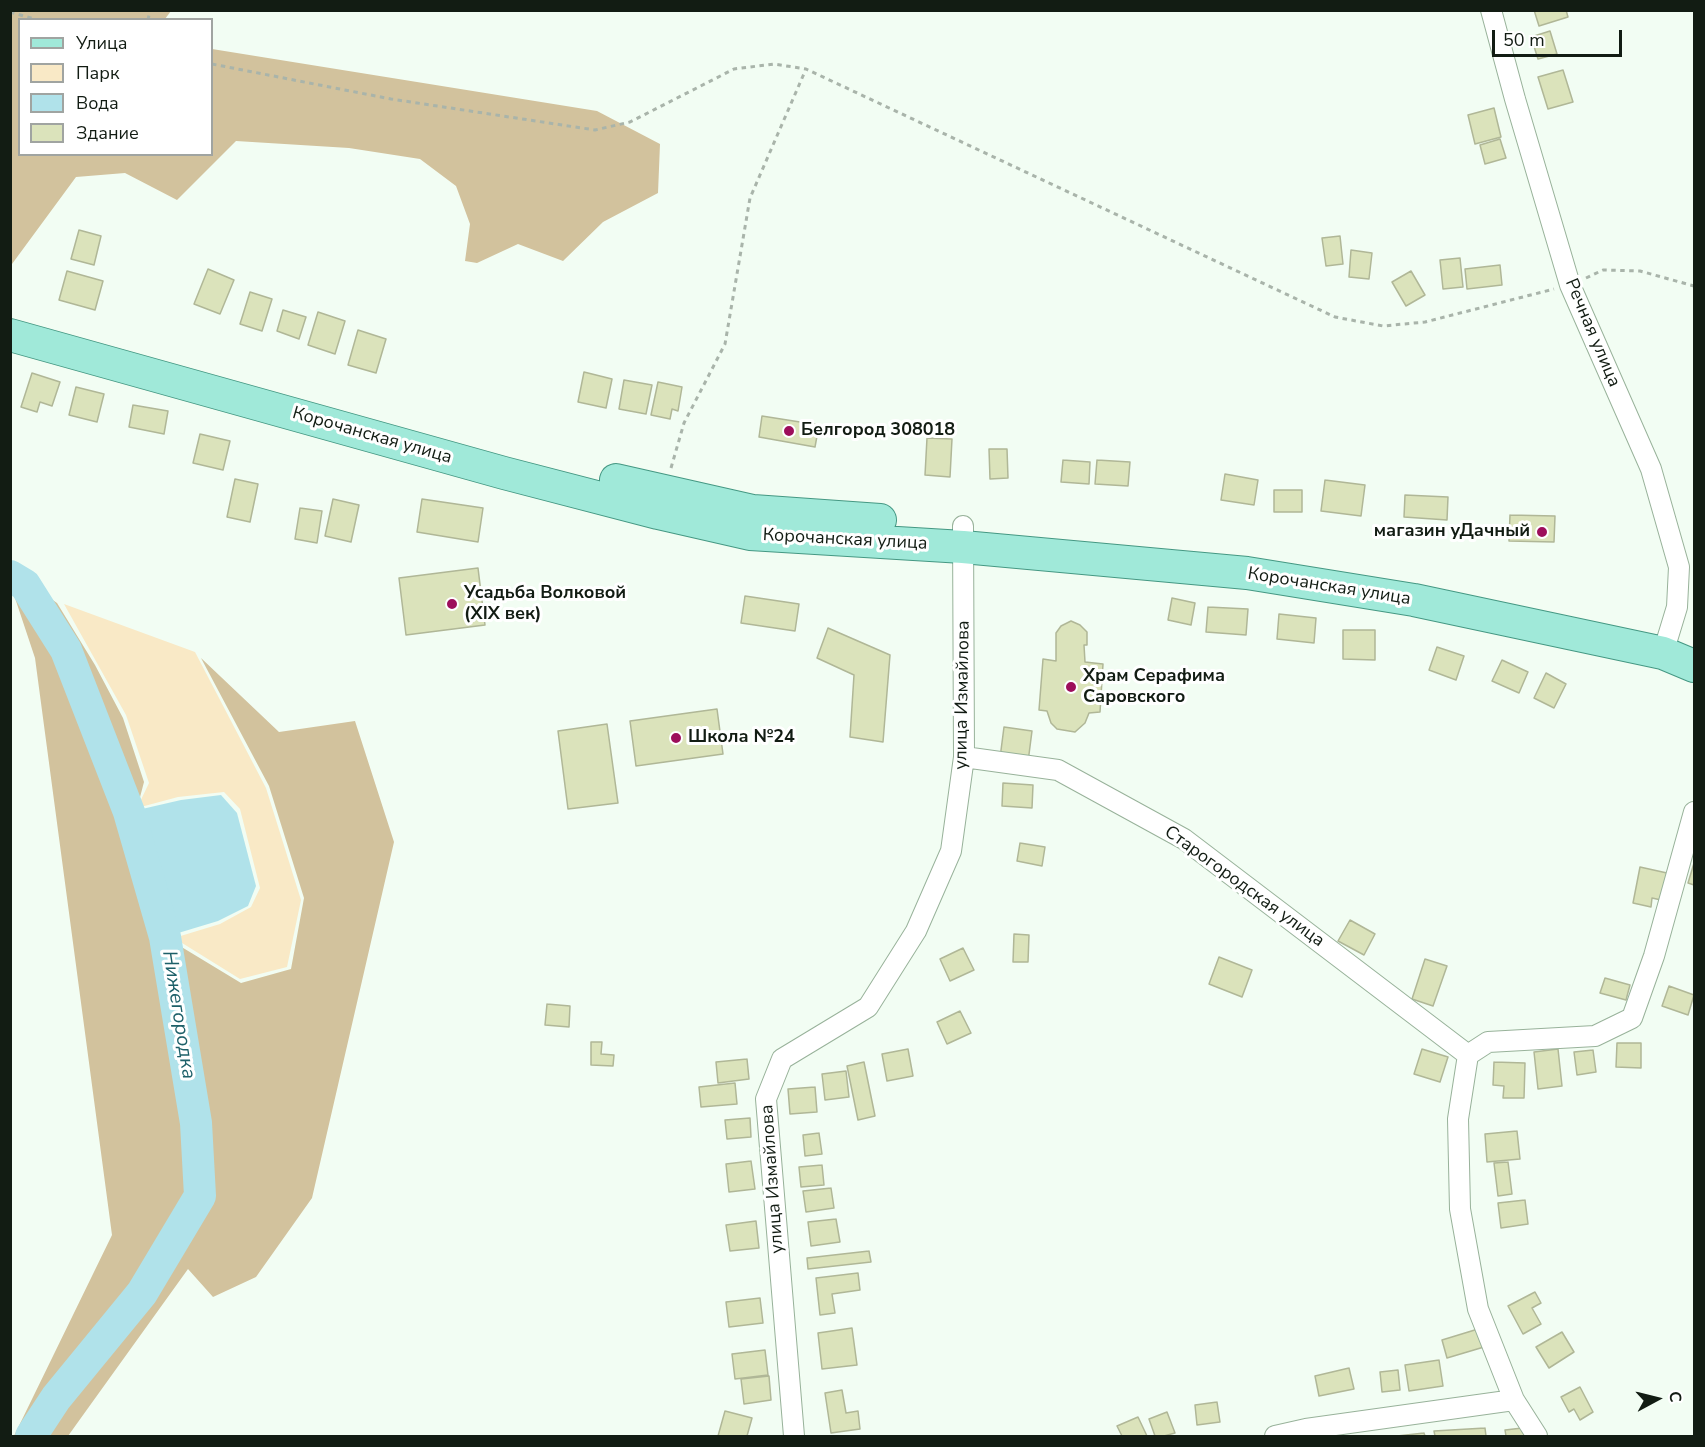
<!DOCTYPE html>
<meta charset="utf-8">
<style>
body{margin:0}
#map{position:relative;width:1705px;height:1447px;overflow:hidden;background:#f2fdf3;font-family:"Nunito Sans",sans-serif}
canvas{display:block}
.frame{position:absolute;inset:0;border:12px solid #121c13;pointer-events:none}
.legend{position:absolute;left:18px;top:18px;width:195px;height:138px;box-sizing:border-box;background:#fff;border:2px solid #a0a4a1;margin:0;padding:8px 10px;list-style:none;font-size:18px;color:#121c13}
.legend li{display:flex;align-items:center;gap:12px;height:30px}
.legend b{width:30px;border:2px solid #a0a4a1}
.north{position:absolute;left:1627px;top:1369px;width:60px;height:60px;-webkit-text-stroke:4px #fff;paint-order:stroke;rotate:83deg;font-size:16px;font-weight:700;line-height:24px;text-align:center;color:#121c13}
.north::after{content:'';display:block;margin:auto;width:21px;height:27px;background:#121c13;clip-path:polygon(50% 0,100% 100%,50% 72%,0 100%)}
.scale{position:absolute;left:1492px;top:30px;width:130px;height:27px;box-sizing:border-box;border:3px solid #121c13;border-top:0;padding-left:8px;font-size:18px;line-height:21px;white-space:nowrap;color:#121c13;-webkit-text-stroke:4px #fff;paint-order:stroke}
</style>
<div id="map">
<canvas width="1705" height="1447"></canvas>
<div class="frame"></div>
<ul class="legend">
<li><b style="height:8px;background:#a0e9d9"></b>Улица</li>
<li><b style="height:16px;background:#f9e9c6"></b>Парк</li>
<li><b style="height:16px;background:#b0e2ea"></b>Вода</li>
<li><b style="height:16px;background:#dbe3bb"></b>Здание</li>
</ul>
<div class="north">С</div>
<div class="scale">50 m</div>
</div>
<script>
const ctx = document.querySelector('canvas').getContext('2d');
ctx.lineJoin = 'round';
function paint(path, color) { ctx.fillStyle = color; ctx.fill(path, 'evenodd'); }
const toPath = rows => new Path2D(rows.map(r => 'M' + r).join(''));
function trace(path, color, width, dash) { ctx.strokeStyle = color; ctx.lineWidth = width; ctx.lineCap = dash ? 'butt' : 'round'; ctx.setLineDash(dash || []); ctx.stroke(path); }
function label(font, color, halo, rows, align = 'center') {
  ctx.font = font + ' "Nunito Sans",sans-serif'; ctx.lineWidth = 6; ctx.setLineDash([]); ctx.textBaseline = 'middle'; ctx.strokeStyle = halo; ctx.fillStyle = color; for (const [text, x, y, turn = 0] of rows) {
    ctx.save(); ctx.translate(x, y); ctx.rotate((+turn || 0) * Math.PI / 180); ctx.textAlign = isNaN(turn) ? turn : align; if (halo) ctx.strokeText(text, 0, 0); ctx.fillText(text, 0, 0); ctx.restore();
  }
}
paint(toPath([
 [64,604,195,652,266,788,301,900,287,967,240,979,174,938,220,924,251,907,260,888,240,809,224,792,178,797,137,808,149,783,126,715]
]), '#f9e9c6');
paint(toPath([
 [10,11,171,11,165,19,20,20,20,154,212,154,212,49,597,111,660,144,658,193,603,222,563,261,518,244,477,263,465,261,470,224,456,186,420,159,349,148,236,141,177,200,125,173,76,177,12,264],
 [10,570,57,603,95,665,123,718,144,782,139,801,125,813,160,935,192,1130,196,1196,137,1292,56,1390,27,1436,14,1436,112,1235,35,658,11,586],
 [201,658,279,732,355,721,394,842,312,1198,256,1277,213,1297,188,1269,68,1436,36,1436,59,1402,144,1296,204,1198,201,1122,170,940,241,983,291,969,304,898,269,786]
]), '#d2c29d');
paint(toPath([
 [221,795,237,813,256,886,248,906,218,921,165,937,129,812,181,800]
]), '#b0e2ea');
trace(toPath([
 [10,576,25,585,66,650,129,812,165,937,196,1123,200,1196,142,1293,56,1398,31,1436]
]), '#b0e2ea', 32);
const building = toPath([
 [1534,10,1566,10,1568,17,1539,26,1534,10],
 [1550,31,1557,54,1538,59,1531,37,1550,31],
 [1563,70,1573,102,1548,109,1538,77,1563,70],
 [1494,108,1501,137,1475,144,1468,115,1494,108],
 [1500,139,1506,158,1485,164,1480,145,1500,139],
 [79,230,101,236,94,265,71,259,79,230],
 [1340,236,1343,264,1326,266,1322,238,1340,236],
 [1351,250,1372,253,1369,279,1349,277,1351,250],
 [1460,258,1463,287,1443,289,1440,260,1460,258],
 [1500,265,1502,285,1467,289,1465,269,1500,265],
 [208,269,234,280,220,314,194,304,208,269],
 [67,271,103,281,95,310,59,300,67,271],
 [1411,271,1425,295,1406,306,1392,282,1411,271],
 [250,292,272,299,262,331,240,324,250,292],
 [283,310,306,317,299,339,277,331,283,310],
 [318,312,345,321,335,354,308,345,318,312],
 [358,330,386,339,376,373,348,365,358,330],
 [584,372,612,379,606,408,578,402,584,372],
 [32,373,60,382,52,406,40,402,37,412,21,407,32,373],
 [624,380,652,385,646,414,619,409,624,380],
 [658,382,682,387,678,411,672,409,670,419,651,415,658,382],
 [76,387,104,394,97,422,69,415,76,387],
 [133,405,168,411,164,434,129,427,133,405],
 [762,416,819,425,815,447,759,437,762,416],
 [200,434,230,441,223,470,193,463,200,434],
 [927,438,952,439,950,477,925,475,927,438],
 [989,449,1007,449,1008,478,990,479,989,449],
 [1063,460,1090,462,1089,484,1061,482,1063,460],
 [1097,460,1130,462,1128,486,1095,484,1097,460],
 [1225,474,1258,480,1254,505,1221,500,1225,474],
 [235,479,258,484,250,522,227,517,235,479],
 [1325,480,1365,485,1361,516,1321,511,1325,480],
 [1274,490,1302,490,1302,512,1274,512,1274,490],
 [1405,495,1448,497,1447,520,1404,517,1405,495],
 [333,499,359,505,351,542,325,536,333,499],
 [422,499,483,508,478,542,417,532,422,499],
 [300,508,322,511,317,543,295,539,300,508],
 [1510,515,1555,516,1554,542,1509,541,1510,515],
 [478,568,485,625,406,635,399,578,478,568],
 [745,596,799,604,795,631,741,623,745,596],
 [1172,598,1195,603,1191,625,1168,620,1172,598],
 [1208,607,1248,609,1246,635,1206,632,1208,607],
 [1279,614,1316,618,1314,643,1277,639,1279,614],
 [1071,621,1080,625,1087,632,1087,645,1084,645,1085,662,1103,664,1100,712,1089,713,1085,723,1075,732,1057,729,1051,723,1047,711,1039,710,1043,659,1056,661,1056,633,1061,626,1071,621],
 [828,628,890,655,883,742,850,737,854,675,817,658,828,628],
 [1343,630,1375,630,1375,660,1343,659,1343,630],
 [1437,647,1464,656,1456,680,1429,670,1437,647],
 [1502,660,1528,672,1519,693,1492,681,1502,660],
 [1546,673,1566,684,1554,708,1534,698,1546,673],
 [717,709,723,754,636,766,630,721,717,709],
 [607,724,618,803,568,809,558,731,607,724],
 [1004,727,1032,731,1028,762,1000,758,1004,727],
 [1003,783,1033,785,1032,808,1002,806,1003,783],
 [1020,843,1045,847,1042,866,1017,861,1020,843],
 [1694,863,1694,885,1688,883,1694,863],
 [1640,867,1667,873,1661,900,1652,898,1651,907,1633,903,1640,867],
 [1350,920,1375,934,1364,955,1338,941,1350,920],
 [1014,934,1029,935,1028,962,1013,962,1014,934],
 [963,948,974,970,950,981,940,959,963,948],
 [1219,957,1252,970,1242,997,1209,984,1219,957],
 [1425,959,1447,966,1433,1006,1412,999,1425,959],
 [1605,978,1630,985,1626,1000,1600,993,1605,978],
 [1669,986,1694,995,1688,1015,1662,1006,1669,986],
 [547,1004,570,1006,569,1027,545,1025,547,1004],
 [960,1011,971,1033,947,1044,937,1022,960,1011],
 [591,1042,602,1042,601,1054,614,1055,613,1066,591,1065,591,1042],
 [1617,1043,1641,1043,1641,1068,1616,1067,1617,1043],
 [908,1049,913,1076,887,1081,882,1054,908,1049],
 [1422,1049,1448,1057,1440,1082,1414,1074,1422,1049],
 [1558,1049,1562,1086,1538,1089,1534,1052,1558,1049],
 [1593,1050,1596,1072,1577,1075,1574,1052,1593,1050],
 [747,1059,749,1079,718,1083,716,1062,747,1059],
 [864,1062,875,1116,858,1120,847,1066,864,1062],
 [1494,1062,1525,1063,1524,1098,1503,1098,1504,1086,1493,1085,1494,1062],
 [846,1071,849,1097,825,1100,822,1074,846,1071],
 [735,1083,737,1104,701,1107,699,1087,735,1083],
 [815,1087,817,1112,790,1114,788,1089,815,1087],
 [750,1118,751,1137,727,1139,725,1120,750,1118],
 [1517,1131,1520,1159,1487,1162,1485,1134,1517,1131],
 [819,1133,822,1154,805,1156,803,1135,819,1133],
 [751,1161,755,1189,729,1192,726,1164,751,1161],
 [1508,1162,1512,1194,1498,1196,1494,1163,1508,1162],
 [822,1165,824,1185,801,1187,799,1167,822,1165],
 [831,1188,834,1208,806,1212,803,1191,831,1188],
 [1525,1200,1528,1224,1501,1228,1498,1203,1525,1200],
 [836,1219,840,1242,811,1246,808,1222,836,1219],
 [756,1221,759,1248,730,1251,726,1225,756,1221],
 [869,1251,871,1262,808,1269,807,1258,869,1251],
 [858,1273,860,1290,832,1294,835,1313,820,1315,816,1278,858,1273],
 [1535,1292,1541,1303,1532,1308,1541,1324,1523,1334,1508,1306,1535,1292],
 [760,1298,763,1323,729,1327,726,1302,760,1298],
 [852,1328,857,1365,822,1369,818,1333,852,1328],
 [1478,1329,1484,1347,1447,1358,1442,1340,1478,1329],
 [1562,1332,1574,1352,1549,1368,1536,1347,1562,1332],
 [765,1350,768,1375,735,1379,732,1354,765,1350],
 [1439,1360,1443,1386,1409,1391,1405,1365,1439,1360],
 [1349,1368,1354,1389,1319,1396,1315,1376,1349,1368],
 [1398,1370,1400,1390,1382,1392,1380,1372,1398,1370],
 [769,1376,771,1400,744,1404,741,1379,769,1376],
 [1580,1387,1593,1412,1580,1420,1574,1409,1569,1412,1561,1397,1580,1387],
 [842,1390,846,1413,858,1411,860,1429,831,1433,825,1393,842,1390],
 [1217,1402,1220,1422,1197,1425,1195,1405,1217,1402],
 [725,1411,752,1418,747,1436,718,1436,725,1411],
 [1167,1412,1175,1433,1164,1436,1155,1436,1149,1419,1167,1412],
 [1138,1417,1147,1436,1122,1436,1117,1426,1138,1417],
 [1531,1427,1532,1436,1506,1436,1505,1430,1531,1427],
 [1485,1428,1486,1436,1435,1436,1434,1431,1485,1428],
 [1424,1433,1425,1436,1397,1436,1424,1433]
]);
paint(building, '#dbe3bb');
trace(building, '#b0b797', 1.5);
const minor = toPath([
 [1491,10,1515,99,1570,285,1651,469,1679,567,1677,607,1663,653],
 [964,757,1058,770,1184,839,1468,1055],
 [794,1436,766,1099,782,1059,868,1007,916,931,951,851,964,757,963,526],
 [1275,1436,1306,1429,1514,1400],
 [1537,1436,1514,1400,1478,1309,1460,1209,1458,1119,1468,1055,1488,1042,1595,1036,1632,1018,1654,956,1694,812]
]);
const primary = toPath([
 [10,335,504,473,658,513,750,534,963,547,1247,573,1414,600,1663,653,1694,666],
 [616,480,753,511,880,520]
]);
trace(minor, '#98b29a', 22);
trace(primary, '#459883', 34);
trace(toPath([
 [10,12,38,20],
 [148,20,150,10],
 [212,64,391,99,595,130,630,122,734,69,774,64,806,69,1335,317,1383,326,1425,322,1554,289],
 [1586,278,1603,270,1640,271,1694,286],
 [671,468,684,423,725,344,750,198,806,69]
]), '#a9b4aa', 3, [4.5, 4.5]);
trace(minor, '#fff', 20);
trace(primary, '#a0e9d9', 32);
for (const [x, y, r, color] of [
 [789,431,6,"#9d0e5b"],
 [1542,532,6,"#9d0e5b"],
 [452,604,6,"#9d0e5b"],
 [1071,687,6,"#9d0e5b"],
 [676,738,6,"#9d0e5b"]
]) { const dot = new Path2D(); dot.arc(x, y, r, 0, 2 * Math.PI); ctx.fillStyle = color; ctx.fill(dot); trace(dot, '#fff', 2); }
label('18px', '#121c13', '#fff', [
 ["Речная улица",1592,333,67],
 ["Корочанская улица",372,436,16],
 ["Корочанская улица",845,540,3],
 ["Корочанская улица",1329,587,9],
 ["улица Измайлова",963,695,-89],
 ["Старогородская улица",1244,887,36],
 ["улица Измайлова",773,1179,-94]
]);
label('bold 18px', '#121c13', '#fff', [
 ["Белгород 308018",801,431],
 ["магазин уДачный",1530,532,"right"],
 ["Усадьба Волковой",464,594],
 ["(XIX век)",464,615],
 ["Храм Серафима",1083,677],
 ["Саровского",1083,698],
 ["Школа №24",688,738]
], 'left');
label('italic 20px', '#1d6069', '#fff', [
 ["Нижегородка",178,1015,81]
]);
</script>
